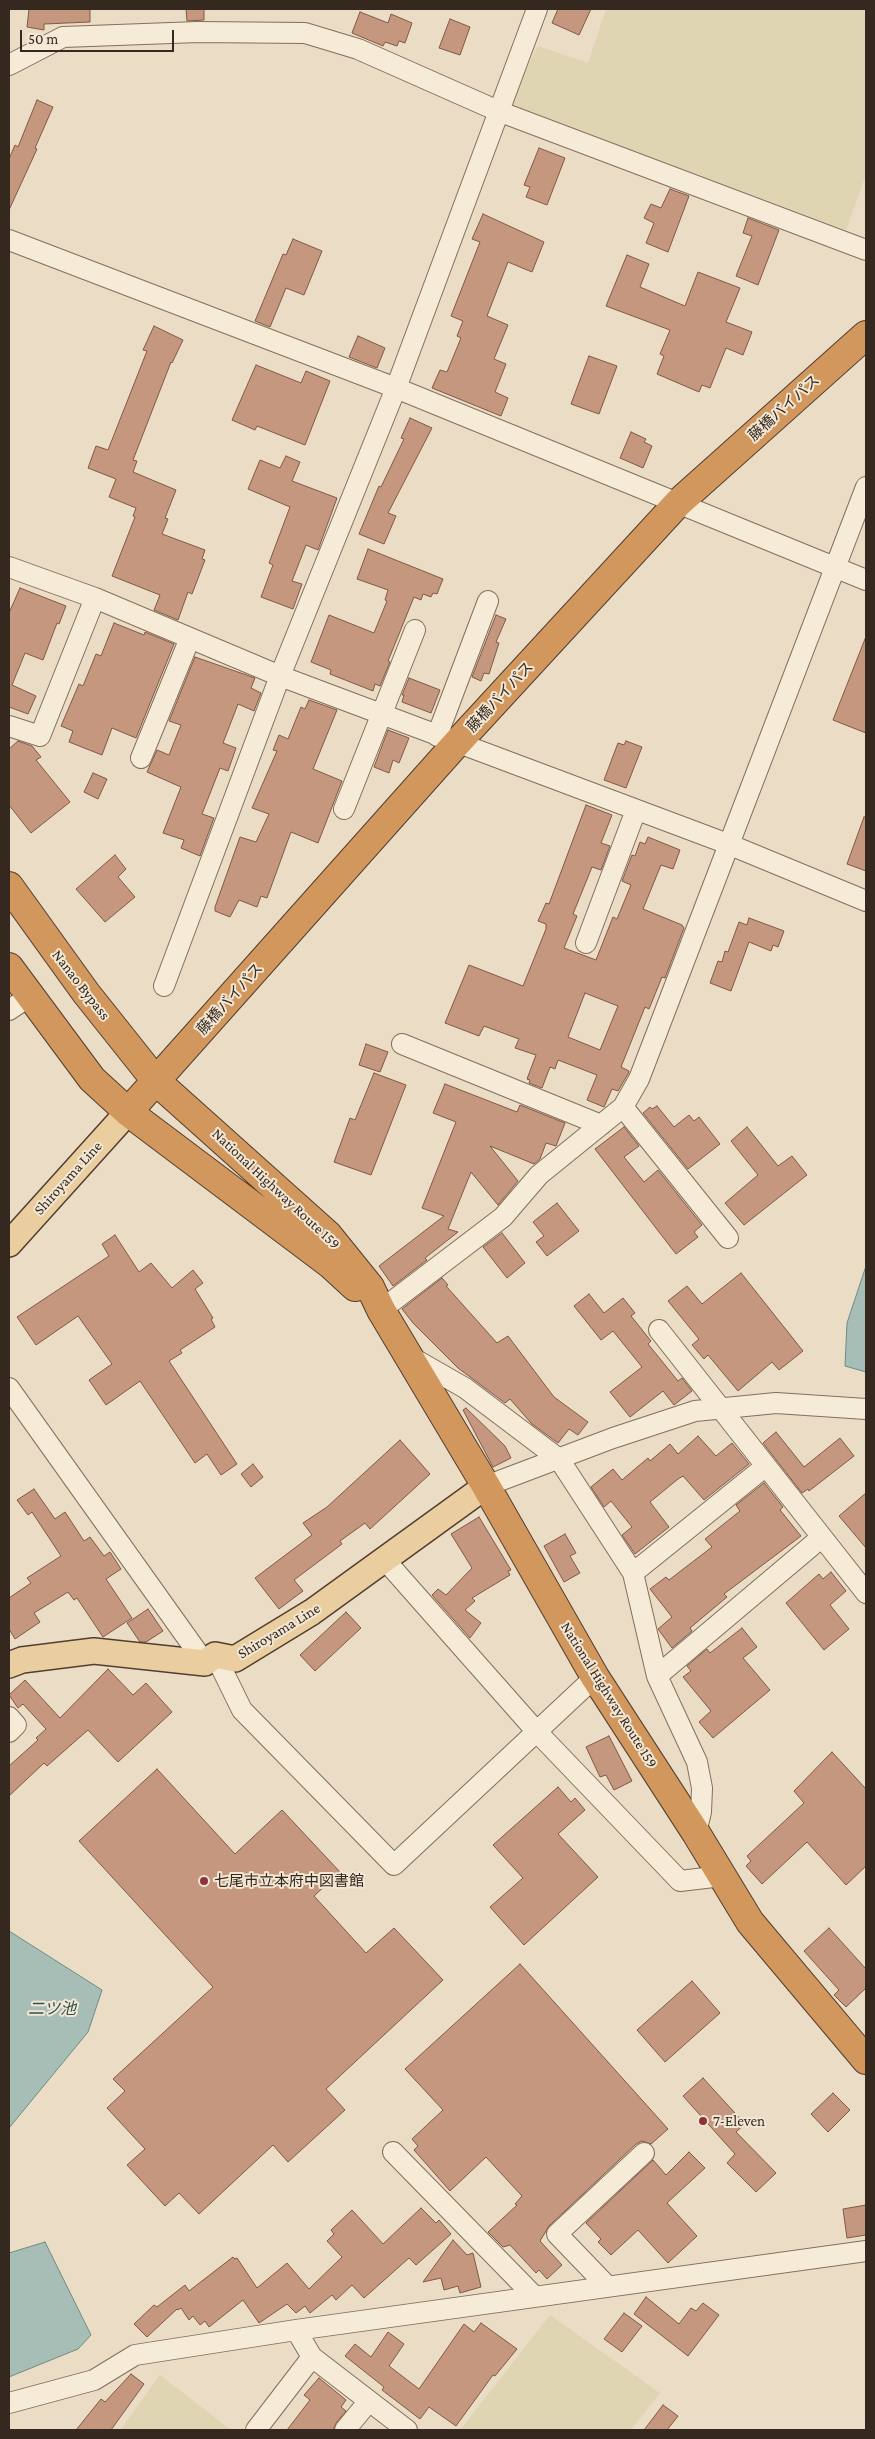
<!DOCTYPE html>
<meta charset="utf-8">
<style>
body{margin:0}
#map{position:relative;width:875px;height:2439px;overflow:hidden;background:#eadcc5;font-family:"Crimson Pro",serif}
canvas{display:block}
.frame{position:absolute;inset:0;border:10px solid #35281f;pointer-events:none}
.scale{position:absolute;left:20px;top:30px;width:154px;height:22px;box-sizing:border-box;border:2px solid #35281f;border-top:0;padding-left:6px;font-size:15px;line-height:18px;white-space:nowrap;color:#35281f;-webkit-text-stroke:4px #f2e7d4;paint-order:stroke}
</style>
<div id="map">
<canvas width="875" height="2439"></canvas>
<div class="frame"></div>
<div class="scale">50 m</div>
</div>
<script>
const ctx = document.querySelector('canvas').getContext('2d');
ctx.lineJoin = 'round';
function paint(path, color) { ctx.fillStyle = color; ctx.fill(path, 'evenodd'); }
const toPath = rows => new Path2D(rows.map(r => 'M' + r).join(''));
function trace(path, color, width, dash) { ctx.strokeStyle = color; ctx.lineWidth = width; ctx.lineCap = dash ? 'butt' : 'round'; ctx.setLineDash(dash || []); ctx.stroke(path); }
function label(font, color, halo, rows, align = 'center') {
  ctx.font = font + ' "Crimson Pro","Noto Sans JP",serif'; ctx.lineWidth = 4; ctx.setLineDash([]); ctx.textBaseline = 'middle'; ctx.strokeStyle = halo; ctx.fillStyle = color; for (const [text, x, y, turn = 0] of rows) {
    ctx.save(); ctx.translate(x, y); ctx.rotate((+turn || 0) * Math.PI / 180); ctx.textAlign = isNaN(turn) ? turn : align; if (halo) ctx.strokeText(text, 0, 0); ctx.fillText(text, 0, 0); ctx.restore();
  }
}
paint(toPath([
 [606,9,866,9,866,175,846,230,508,103,538,46,588,63],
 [550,2315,660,2393,631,2430,460,2430],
 [160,2375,231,2430,120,2430]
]), '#dfd5b3');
const water = toPath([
 [866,1266,866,1372,845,1366,847,1323,866,1266],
 [9,1931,102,1990,88,2032,9,2128,9,1931],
 [45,2242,91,2335,78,2349,9,2377,9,2253,45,2242]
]);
paint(water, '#a6beb5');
trace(water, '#6e8b82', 1);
const building = toPath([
 [29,9,90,9,90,22,44,24,44,30,27,27,29,9],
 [186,9,204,9,204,20,187,21,186,9],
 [558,9,591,9,579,35,552,23,558,9],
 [360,12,388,23,391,14,412,23,405,43,399,41,397,46,385,42,383,46,352,33,360,12],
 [450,19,470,27,460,55,439,48,450,19],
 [37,100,53,107,35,148,37,149,9,210,9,159,15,145,18,147,37,100],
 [539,148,565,158,547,205,526,197,530,187,524,185,539,148],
 [670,189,689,196,668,252,646,243,654,223,644,218,651,204,661,208,670,189],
 [483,214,544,242,532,272,508,262,487,316,508,325,494,359,506,364,495,392,508,398,501,416,432,388,440,370,447,372,461,338,457,336,463,321,451,316,480,242,472,239,483,214],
 [748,218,779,230,758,285,736,276,752,236,743,233,748,218],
 [293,239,322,251,304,295,286,288,270,327,255,321,283,254,286,255,293,239],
 [627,255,649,264,640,287,685,306,698,272,740,288,726,322,752,332,743,355,726,348,710,388,702,385,699,392,657,374,664,356,660,354,670,330,606,306,627,255],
 [154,326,183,340,172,363,171,362,133,460,137,461,133,472,176,490,165,518,168,519,162,534,205,550,202,559,205,560,192,594,188,592,178,620,154,610,160,595,112,576,135,517,133,516,136,508,109,497,116,479,88,468,96,446,108,450,147,351,143,350,154,326],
 [358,336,385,348,377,368,349,357,358,336],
 [589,356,617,366,599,414,571,404,589,356],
 [256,365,301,383,306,371,330,381,305,445,257,426,255,430,232,420,256,365],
 [410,418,432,428,388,513,396,516,384,544,359,534,379,486,381,487,404,439,401,438,410,418],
 [631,432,646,439,644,442,652,446,643,468,620,458,631,432],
 [286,456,300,462,292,481,337,498,318,550,306,545,292,581,302,584,293,609,261,597,273,565,269,563,290,507,248,489,260,460,280,468,286,456],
 [368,549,443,579,437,594,433,593,431,597,423,594,421,600,414,597,388,661,390,662,380,686,375,684,373,691,330,674,331,670,311,662,329,615,374,633,387,601,385,600,388,590,357,579,368,549],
 [20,588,66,606,59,624,57,623,43,660,25,653,12,685,36,696,28,714,9,707,9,613,20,588],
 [496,615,506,619,496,642,499,643,489,674,484,673,481,681,472,677,496,615],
 [114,623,144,635,145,632,174,644,136,738,112,728,102,755,69,742,73,731,61,726,79,684,83,686,96,654,101,656,114,623],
 [865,639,866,639,866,733,833,720,865,639],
 [195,657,255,678,251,688,261,693,254,711,238,704,223,743,236,748,228,771,220,768,202,814,214,818,200,856,181,848,184,840,163,833,181,787,147,772,157,750,169,755,181,725,169,721,195,657],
 [409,678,440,690,431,713,402,702,404,695,402,695,409,678],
 [309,700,337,710,313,769,342,781,318,843,291,832,267,898,261,896,257,907,239,900,230,917,215,911,215,907,240,837,256,842,269,814,252,808,277,751,273,750,279,735,288,739,301,707,305,709,309,700],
 [388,730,409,738,399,763,393,760,389,773,374,767,388,730],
 [18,741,32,746,41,757,36,760,70,802,31,833,9,805,9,749,18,741],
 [626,741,642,747,626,788,604,780,618,743,624,745,626,741],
 [93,773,107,779,98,799,84,792,93,773],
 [586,805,612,815,601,843,610,846,601,870,592,867,573,914,577,916,564,948,596,960,613,917,617,919,631,885,622,881,632,855,635,856,640,842,645,844,648,837,680,850,673,869,661,865,643,909,682,925,684,928,665,978,662,977,649,1009,645,1007,621,1067,629,1071,628,1074,618,1091,612,1089,604,1107,587,1100,597,1075,558,1060,555,1069,550,1067,542,1088,529,1083,530,1080,527,1079,536,1055,515,1048,519,1039,484,1026,479,1036,445,1023,469,965,523,986,546,929,546,924,538,921,546,903,549,904,586,805],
 [585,993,618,1006,600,1050,568,1037,585,993],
 [864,817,866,817,866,871,847,864,864,817],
 [115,855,126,869,118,877,135,897,105,922,76,889,115,855],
 [749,918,784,931,778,947,773,945,771,951,749,942,731,991,710,983,718,961,722,962,725,951,728,952,739,922,747,925,749,918],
 [366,1044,388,1052,380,1072,359,1065,366,1044],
 [374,1073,406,1085,371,1175,334,1162,350,1118,355,1120,374,1073],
 [445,1084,517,1112,520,1105,565,1123,556,1146,546,1143,540,1159,534,1164,490,1146,518,1181,498,1205,471,1172,448,1229,458,1232,425,1258,427,1260,393,1286,379,1266,444,1216,422,1208,456,1122,433,1113,445,1084],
 [657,1106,674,1127,689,1115,694,1121,699,1117,720,1144,688,1169,643,1113,650,1107,652,1109,657,1106],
 [624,1127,639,1146,624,1157,644,1182,658,1170,702,1225,694,1232,698,1237,676,1254,595,1149,624,1127],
 [747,1127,778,1166,792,1156,807,1175,744,1225,725,1203,758,1175,731,1141,747,1127],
 [557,1203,579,1231,547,1256,536,1242,544,1236,533,1222,557,1203],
 [502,1233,525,1263,507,1278,483,1247,502,1233],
 [115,1235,139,1272,151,1263,172,1288,193,1270,203,1283,195,1289,213,1318,211,1319,215,1327,180,1350,182,1353,169,1361,237,1464,221,1475,207,1454,195,1463,140,1381,106,1405,89,1380,112,1364,78,1316,36,1345,17,1317,109,1256,102,1244,115,1235],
 [741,1273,803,1351,779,1370,772,1362,738,1391,708,1355,704,1359,692,1345,699,1339,668,1301,687,1286,702,1304,741,1273],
 [442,1278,448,1285,446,1286,497,1343,508,1336,554,1397,588,1422,578,1435,569,1429,558,1443,532,1424,510,1399,505,1403,458,1368,413,1323,402,1309,442,1278],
 [589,1294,604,1313,623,1298,635,1313,631,1316,651,1341,648,1344,678,1381,682,1378,692,1391,674,1405,663,1391,630,1417,610,1392,642,1367,613,1331,601,1340,574,1306,589,1294],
 [466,1408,505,1446,511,1458,493,1467,463,1410,466,1408],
 [776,1432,804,1467,840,1438,854,1456,809,1491,808,1489,802,1493,763,1443,776,1432],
 [698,1436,716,1456,732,1443,749,1464,704,1500,683,1476,678,1479,650,1502,669,1527,635,1554,622,1535,632,1527,611,1501,604,1507,591,1487,613,1469,622,1480,648,1458,650,1461,670,1444,678,1454,698,1436],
 [400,1440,430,1474,370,1529,365,1523,340,1541,342,1544,294,1580,303,1591,279,1609,255,1578,312,1535,303,1523,327,1507,400,1440],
 [253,1464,263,1477,251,1487,241,1474,253,1464],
 [764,1483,783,1507,780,1510,801,1536,724,1594,727,1597,690,1628,692,1631,672,1648,658,1629,672,1617,650,1589,666,1577,669,1580,712,1547,705,1539,740,1511,736,1505,764,1483],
 [34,1489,55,1519,65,1512,84,1541,90,1537,104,1556,110,1552,121,1569,106,1579,132,1618,103,1637,77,1598,74,1600,68,1592,34,1613,40,1622,15,1639,9,1629,9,1598,31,1583,27,1578,61,1556,32,1512,28,1515,17,1500,34,1489],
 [866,1493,866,1548,839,1516,866,1493],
 [479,1517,511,1570,508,1571,510,1575,472,1598,475,1601,465,1610,481,1623,470,1638,432,1595,438,1589,446,1595,472,1568,451,1534,479,1517],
 [565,1534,576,1553,570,1556,580,1573,564,1582,544,1546,565,1534],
 [831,1572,846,1591,830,1605,849,1629,824,1650,786,1603,819,1574,823,1579,831,1572],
 [148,1609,163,1631,146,1642,140,1642,127,1623,148,1609],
 [346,1612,361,1628,315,1671,300,1655,346,1612],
 [742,1628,757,1647,743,1658,770,1690,713,1738,699,1722,711,1711,683,1677,691,1671,687,1666,707,1649,710,1653,742,1628],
 [108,1669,133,1695,146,1683,172,1712,118,1762,88,1730,47,1766,44,1763,9,1796,9,1766,38,1740,36,1738,46,1729,23,1704,18,1708,9,1695,25,1680,60,1718,108,1669],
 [609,1736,632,1781,614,1790,606,1775,600,1777,586,1747,609,1736],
 [832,1752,866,1789,866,1866,846,1885,807,1842,762,1884,746,1866,751,1861,747,1856,804,1803,794,1791,832,1752],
 [157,1769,235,1854,282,1810,340,1872,314,1896,366,1953,394,1928,443,1980,326,2089,345,2110,288,2162,273,2145,199,2214,179,2193,165,2206,127,2165,145,2149,107,2108,125,2091,113,2079,213,1987,79,1841,157,1769],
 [558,1787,571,1802,575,1798,585,1810,558,1834,598,1877,524,1945,490,1907,523,1878,493,1845,558,1787],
 [829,1928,866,1969,866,1988,846,2007,834,1995,839,1990,804,1951,829,1928],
 [520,1964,668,2129,651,2144,642,2141,636,2144,549,2226,540,2241,562,2265,547,2279,539,2270,536,2273,510,2245,503,2247,488,2232,517,2205,515,2204,522,2196,486,2157,450,2191,414,2150,418,2146,412,2139,443,2110,405,2069,520,1964],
 [692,1981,720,2013,665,2062,637,2030,692,1981],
 [703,2078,745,2124,736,2132,776,2173,756,2192,727,2163,735,2154,683,2096,703,2078],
 [833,2093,850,2110,828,2132,811,2114,833,2093],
 [689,2152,705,2168,667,2203,697,2236,668,2263,638,2230,611,2255,598,2242,601,2239,586,2223,653,2160,666,2175,689,2152],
 [866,2205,866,2235,847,2238,843,2209,866,2205],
 [421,2208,436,2223,439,2220,451,2234,416,2265,409,2258,364,2298,352,2285,336,2300,332,2295,310,2313,305,2306,296,2313,287,2304,259,2323,243,2300,209,2327,205,2321,200,2325,193,2316,189,2320,181,2308,178,2310,177,2309,147,2337,134,2324,154,2305,157,2307,185,2285,189,2291,233,2257,235,2259,237,2258,257,2288,287,2263,309,2289,342,2257,327,2241,334,2234,331,2230,352,2210,383,2244,421,2208],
 [453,2240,467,2255,473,2253,481,2287,460,2293,458,2286,444,2290,441,2278,423,2282,453,2240],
 [646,2297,679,2324,691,2308,696,2311,703,2303,719,2315,688,2356,634,2314,646,2297],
 [624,2313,642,2326,622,2352,604,2339,624,2313],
 [481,2323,517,2349,495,2376,493,2375,456,2426,429,2407,420,2419,382,2390,384,2387,345,2356,355,2344,371,2357,388,2332,404,2344,389,2366,419,2389,464,2324,474,2332,481,2323],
 [131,2374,144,2384,111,2430,76,2430,101,2399,105,2402,131,2374],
 [319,2378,346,2400,341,2407,346,2411,336,2423,333,2430,287,2430,310,2400,304,2395,319,2378],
 [663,2405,678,2416,667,2430,644,2430,663,2405]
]);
paint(building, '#c5977e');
trace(building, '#815844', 1);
const minor = toPath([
 [9,65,63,37,198,32,305,33,358,49,498,111,866,250],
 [9,240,396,388,866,580],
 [9,567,95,598,280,676,728,844,866,901],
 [9,726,40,736,95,598],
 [437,736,488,601],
 [141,758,190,638],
 [344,809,415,630],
 [586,943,636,810],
 [164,986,280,676,396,388,537,9],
 [9,1010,30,996],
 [402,1044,601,1125],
 [623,1107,728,1238],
 [381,1310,503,1217,539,1175,623,1107,639,1079,866,487],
 [659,1330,866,1593],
 [409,1356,465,1388,559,1459,633,1573,657,1676,697,1762,702,1788,701,1812,696,1833],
 [9,1388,205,1663],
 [486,1486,613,1438,695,1411,776,1403,866,1409],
 [385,1560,537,1732,680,1881,722,1876],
 [633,1573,766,1466],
 [215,1655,242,1710,394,1865,595,1677],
 [657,1676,822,1537],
 [9,1717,16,1725,9,1732],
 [393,2152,535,2297],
 [608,2287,557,2234,644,2153],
 [296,2330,312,2357,407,2430],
 [9,2403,94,2380,135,2355,296,2330,866,2251],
 [256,2430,312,2357],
 [345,2430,369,2401]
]);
const major = toPath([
 [9,1244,128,1112],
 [9,1665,22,1660,94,1651,205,1663,215,1655,235,1659,312,1612,486,1486]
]);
const highway = toPath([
 [9,886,86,993,156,1081,328,1235,370,1287,381,1310,486,1486,595,1677,696,1833,750,1922,866,2060],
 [9,967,92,1079,128,1112,330,1264,355,1287],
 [128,1112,456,744,678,503,866,335]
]);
trace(minor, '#836f5c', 22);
trace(major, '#523e30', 28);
trace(highway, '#523e30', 30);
trace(minor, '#f6ebd7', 20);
trace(major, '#eacea0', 25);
trace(highway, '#d2975d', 28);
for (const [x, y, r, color] of [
 [204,1881,5,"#8d3238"],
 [703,2121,5,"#8d3238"]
]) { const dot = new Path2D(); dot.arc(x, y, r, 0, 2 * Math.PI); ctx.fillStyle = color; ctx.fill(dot); trace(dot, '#f2e7d4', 2); }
label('15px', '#35281f', '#f2e7d4', [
 ["藤橋バイパス",784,408,-42],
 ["藤橋バイパス",500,697,-47],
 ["Nanao Bypass",81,985,52],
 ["藤橋バイパス",230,999,-48],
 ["Shiroyama Line",68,1178,-48],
 ["National Highway Route 159",276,1189,43],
 ["Shiroyama Line",279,1631,-31],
 ["National Highway Route 159",609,1695,58]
]);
label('15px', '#35281f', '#f2e7d4', [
 ["七尾市立本府中図書館",214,1881],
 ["7-Eleven",713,2121]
], 'left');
label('italic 16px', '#30534f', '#f2e7d4', [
 ["二ツ池",52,2009]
]);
</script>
